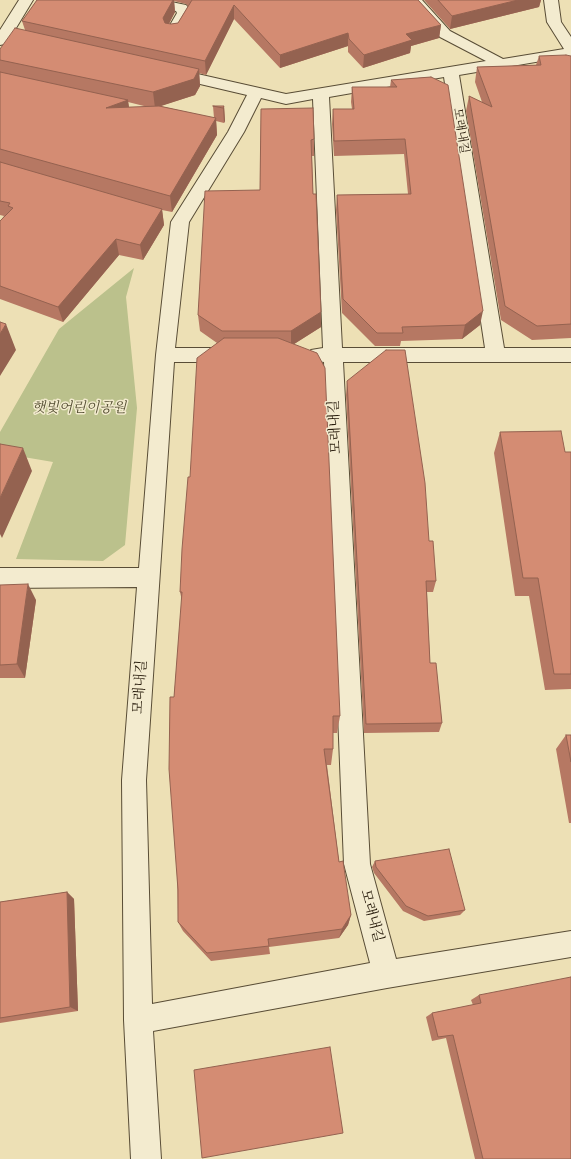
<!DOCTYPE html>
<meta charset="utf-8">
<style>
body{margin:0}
canvas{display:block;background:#ede0b5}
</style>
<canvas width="571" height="1159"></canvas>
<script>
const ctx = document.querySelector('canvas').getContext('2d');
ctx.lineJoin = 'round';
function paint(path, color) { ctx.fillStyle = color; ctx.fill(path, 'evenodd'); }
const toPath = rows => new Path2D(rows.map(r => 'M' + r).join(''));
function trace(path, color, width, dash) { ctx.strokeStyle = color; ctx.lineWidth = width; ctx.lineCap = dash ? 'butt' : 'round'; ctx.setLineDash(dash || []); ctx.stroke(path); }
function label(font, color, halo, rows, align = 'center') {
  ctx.font = font + ' "IM FELL Double Pica","Noto Serif KR",serif'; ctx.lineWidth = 3; ctx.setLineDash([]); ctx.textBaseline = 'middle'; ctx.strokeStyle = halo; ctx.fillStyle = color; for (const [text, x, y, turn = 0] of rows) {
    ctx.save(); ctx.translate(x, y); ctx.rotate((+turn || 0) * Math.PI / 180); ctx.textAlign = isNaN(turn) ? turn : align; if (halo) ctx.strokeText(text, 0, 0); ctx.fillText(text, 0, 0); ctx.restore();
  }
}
paint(toPath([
 [134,268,126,297,137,408,125,545,103,561,16,559,53,462,0,453,0,432,59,329]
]), '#bbc18c');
const minor = toPath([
 [19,0,33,0,13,33,43,40,45,43,43,46,38,47,8,40,5,44,0,45,0,30,19,0],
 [133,0,162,0,181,4,186,5,192,12,178,35,173,36,168,35,166,32,177,13,176,11,135,3,133,0],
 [407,0,422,0,450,31,503,59,564,49,547,22,544,0,558,0,561,22,571,37,571,56,459,75,504,348,571,348,571,362,343,362,370,864,396,959,571,931,571,957,387,988,153,1031,161,1159,131,1159,124,1020,122,780,137,587,0,588,0,568,139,568,156,355,171,222,228,132,247,95,166,76,163,73,166,70,171,68,286,94,486,61,440,37,407,0],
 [444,77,485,348,342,348,329,97,444,77],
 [261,98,286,104,313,99,323,348,311,350,309,355,311,360,324,362,344,864,370,963,152,1004,146,780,174,362,232,362,239,360,241,355,239,350,232,348,175,348,189,222,244,132,261,98]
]);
trace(minor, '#594d36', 2);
paint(minor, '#f3ebcf');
paint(toPath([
 [37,0,418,0,441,25,439,38,411,46,410,53,363,68,348,52,348,46,280,68,234,19,206,75,199,73,200,86,195,95,160,106,214,118,213,106,224,106,225,121,224,123,216,121,217,135,172,212,162,210,164,225,143,260,119,255,63,322,0,299,0,221,4,216,0,215,0,49,25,30,22,21],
 [174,1,186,4,188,6,178,23,171,24,169,24,175,12],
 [128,102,148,107,129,107],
 [424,0,541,0,539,7,450,29],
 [539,56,571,56,571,338,532,340,501,320,466,111,469,96,482,102,475,82,477,67,536,65],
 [431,77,480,325,462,339,401,341,400,346,375,346,342,313,336,210,337,195,408,194,404,154,334,156,332,124,333,109,352,109,351,102,352,87,390,87,391,80],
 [261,109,314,139,314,156,312,156,313,194,321,312,321,327,294,344,340,716,337,733,333,733,333,749,331,765,327,765,339,862,351,915,348,925,339,938,269,947,270,954,211,961,183,931,178,922,174,697,182,601,180,592,217,343,200,331,198,315,260,190],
 [347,381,436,581,433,592,427,592,430,663,442,723,439,732,364,733,346,395],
 [500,432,565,452,571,452,571,689,545,690,529,596,515,596,494,453],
 [0,585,36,600,25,678,0,678],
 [566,735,571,735,571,823,569,823,556,749],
 [375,861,465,910,460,915,424,921,403,911,374,873,372,867],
 [67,892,74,899,78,1011,0,1023,0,902],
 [479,995,571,1159,475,1159,446,1038,432,1041,426,1017,432,1013,473,1005,471,1000]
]), '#b67863');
paint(toPath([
 [173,0,174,0,175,12,165,31,163,18],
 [518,0,541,0,539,7,450,29,452,16],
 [234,5,234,19,206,75,205,61],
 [441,25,439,38,411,46,410,53,363,68,364,55,406,34],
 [348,33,348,46,280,68,280,55],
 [199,69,200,86,195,95,155,108,153,92],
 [128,100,130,116,106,108],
 [224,106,225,121,224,123,223,108],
 [216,118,217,135,172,212,170,196],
 [162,209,164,225,143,260,140,245],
 [116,239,119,255,63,322,58,307],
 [483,311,480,325,462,339,465,325],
 [321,312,321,327,291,346,291,331],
 [6,324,16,350,0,376,0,334],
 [23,448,32,471,2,538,0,534,0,498],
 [28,584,36,600,25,678,17,664],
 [67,892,74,899,78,1011,70,1007],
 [351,915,348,925,339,938,342,929]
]), '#946250');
const building = toPath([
 [37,0,173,0,163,18,165,23,171,24,178,23,192,0,418,0,441,25,406,34,412,40,364,55,349,39,348,33,280,55,234,5,205,61,22,21,37,0],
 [438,0,518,0,452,16,438,0],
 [15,28,199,69,194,79,153,92,0,60,0,49,15,28],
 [566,55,571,56,571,324,537,326,505,306,469,96,492,107,477,67,541,65,539,56,566,55],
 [0,72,128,100,106,108,159,106,216,118,170,196,0,149,0,72],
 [431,77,448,85,483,311,465,325,402,327,403,333,377,333,343,299,337,195,411,194,405,139,334,141,333,109,354,109,352,87,397,87,391,80,431,77],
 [213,106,224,106,223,108,213,106],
 [313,108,314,139,311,140,313,194,316,194,321,312,291,331,222,331,198,315,205,191,260,190,261,109,313,108],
 [0,162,162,209,140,245,116,239,58,307,0,286,0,221,13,208,8,206,10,203,0,201,0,162],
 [0,322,6,324,0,334,0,322],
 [224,338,278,338,317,353,325,368,340,716,333,716,333,749,324,749,339,862,343,861,351,915,342,929,268,939,269,946,207,953,178,922,178,890,169,769,170,697,174,697,182,592,180,592,182,549,188,477,190,477,197,358,224,338],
 [386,350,405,350,425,483,429,541,433,541,436,581,426,581,430,663,436,663,442,723,366,724,347,381,386,350],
 [561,431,565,452,571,452,571,674,554,674,538,578,523,578,500,432,561,431],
 [0,444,23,448,0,498,0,444],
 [28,584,17,664,0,665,0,585,28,584],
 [566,735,571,735,571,762,566,735],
 [449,849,465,910,428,916,406,906,376,867,375,861,449,849],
 [67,892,70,1007,0,1018,0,902,67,892],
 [571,977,571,1159,483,1159,453,1035,438,1037,432,1013,481,1003,479,995,571,977],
 [330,1047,343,1133,202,1158,194,1070,330,1047]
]);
paint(building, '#d48c73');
trace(building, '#946250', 1);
label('12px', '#281c0c', '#f3ebcf', [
 ["모래내길",460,131,81]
]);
label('italic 14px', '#544e32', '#f3ebcf', [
 ["햇빛어린이공원",79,409]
]);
label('14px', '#281c0c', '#f3ebcf', [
 ["모래내길",336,427,-93],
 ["모래내길",141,687,-86],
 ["모래내길",371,916,75]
]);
</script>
